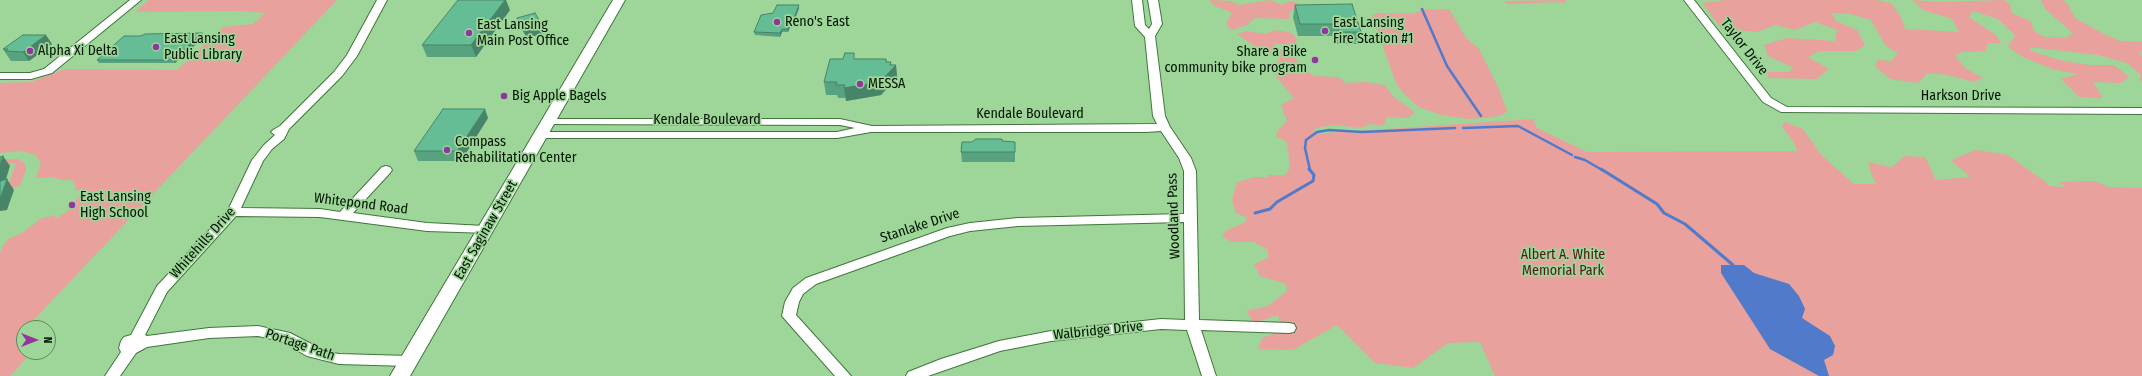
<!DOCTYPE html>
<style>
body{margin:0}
#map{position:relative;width:2142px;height:376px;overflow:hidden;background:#9dd698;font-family:"Fira Sans Condensed",sans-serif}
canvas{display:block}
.north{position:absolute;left:16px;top:320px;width:40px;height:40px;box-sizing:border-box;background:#9dd698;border:1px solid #5e885b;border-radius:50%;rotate:90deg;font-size:11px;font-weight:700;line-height:16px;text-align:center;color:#001200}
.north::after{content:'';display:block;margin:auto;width:14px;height:18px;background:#92359f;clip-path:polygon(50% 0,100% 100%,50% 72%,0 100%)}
</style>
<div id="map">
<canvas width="2142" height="376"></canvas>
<div class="north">N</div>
</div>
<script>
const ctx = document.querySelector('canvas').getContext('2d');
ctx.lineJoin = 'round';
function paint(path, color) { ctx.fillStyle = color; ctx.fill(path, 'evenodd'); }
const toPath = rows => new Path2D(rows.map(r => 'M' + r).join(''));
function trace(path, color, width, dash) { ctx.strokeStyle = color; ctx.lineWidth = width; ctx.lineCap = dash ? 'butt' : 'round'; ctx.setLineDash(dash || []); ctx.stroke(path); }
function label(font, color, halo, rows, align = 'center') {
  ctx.font = font + ' "Fira Sans Condensed",sans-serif'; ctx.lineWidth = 3.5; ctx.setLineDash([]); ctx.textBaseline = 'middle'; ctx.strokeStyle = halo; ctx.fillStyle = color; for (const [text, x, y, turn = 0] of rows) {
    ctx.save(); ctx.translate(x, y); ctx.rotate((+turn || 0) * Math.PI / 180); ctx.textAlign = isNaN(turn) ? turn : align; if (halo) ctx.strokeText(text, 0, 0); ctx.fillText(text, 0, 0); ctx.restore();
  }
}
paint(toPath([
 [149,0,337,0,26,328,24,328,15,340,24,340,24,352,32,352,10,376,0,376,0,253,3,246,8,239,22,233,40,219,56,215,55,219,67,212,82,192,75,189,76,186,71,180,61,180,53,177,36,178,41,163,36,155,21,151,0,153,0,83,31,82,65,69,177,70,223,27,253,24,265,13,239,11,135,12],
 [1210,0,1231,1,1239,5,1270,0,1282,5,1289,1,1298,3,1299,8,1290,12,1289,19,1255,18,1247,25,1232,30,1228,27,1227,22,1232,13,1213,5],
 [1565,0,1565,3,1554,2,1518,4,1507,4,1504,1],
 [1726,0,1875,0,1891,3,1902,19,1905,29,1959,32,1952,19,1923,10,1912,0,1940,2,2004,0,2010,4,2012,13,2032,22,2033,30,2044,37,2066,38,2073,33,2045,9,2041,0,2063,0,2067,3,2075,18,2100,32,2120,41,2142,42,2142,51,2139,51,2142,57,2142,81,2139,80,2141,75,2127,63,2098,55,2030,47,2031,51,2059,60,2088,65,2114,65,2129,77,2121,83,2093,82,2103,98,2079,97,2061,79,2078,74,2052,69,2023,57,2008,47,2015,35,1998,19,1973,11,1969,17,1996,35,2001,43,1988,43,1986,51,1963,52,1955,55,1965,68,1983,78,1974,82,1948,75,1928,73,1918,83,1890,79,1875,66,1878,60,1891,61,1898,53,1886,46,1871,20,1850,14,1831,13,1836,21,1857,30,1865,45,1856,51,1819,51,1808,57,1829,69,1817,79,1768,78,1767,72,1789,72,1794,68,1768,56,1764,45,1787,38,1835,41,1837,30,1815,22,1795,30,1775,25,1757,32,1721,28,1702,3],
 [1449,9,1466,38,1479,49,1498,87,1507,111,1502,115,1486,118,1467,119,1441,115,1419,107,1403,93,1396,83,1372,16,1378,13,1413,14,1421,10],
 [1275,30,1292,33,1297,39,1294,45,1274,44,1275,49,1296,49,1298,54,1293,56,1313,76,1339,77,1345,83,1366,82,1384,85,1395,98,1415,112,1408,118,1387,117,1383,126,1371,124,1360,128,1335,125,1316,128,1312,134,1533,119,1537,128,1587,152,1797,151,1795,145,1782,126,1784,122,1803,129,1822,156,1854,184,1877,184,1872,176,1868,162,1892,167,1905,156,1925,157,1936,180,1970,177,1951,160,1976,150,2008,155,2047,183,2049,186,2065,187,2060,182,2095,181,2108,187,2142,188,2142,376,1495,376,1480,342,1448,343,1413,368,1375,363,1337,325,1293,350,1258,349,1262,338,1282,331,1278,315,1254,323,1246,311,1268,306,1287,291,1286,284,1260,276,1254,264,1268,258,1268,250,1254,242,1232,242,1222,236,1227,230,1244,223,1248,218,1236,213,1232,200,1237,182,1256,177,1268,177,1268,175,1285,175,1290,168,1287,142,1276,136,1278,130,1287,121,1281,105,1294,98,1277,78,1274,65,1281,58,1276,53,1265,54,1237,34,1247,31,1266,34],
 [0,159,18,159,25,163,26,170,20,186,7,189,16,163,0,166]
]), '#e8a19d');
paint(toPath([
 [1721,265,1744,265,1754,273,1789,284,1799,296,1805,309,1802,318,1830,336,1835,346,1833,355,1824,360,1829,376,1819,376,1770,349,1721,273]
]), '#517aca');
trace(toPath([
 [1422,9,1447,66,1481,116],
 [1463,128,1518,126,1572,155],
 [1575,157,1585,160,1602,170],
 [1310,170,1305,148,1306,140,1317,132,1329,130,1362,132,1455,128]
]), '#517aca', 2.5);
trace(toPath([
 [1601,169,1657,204,1664,213,1685,224,1733,265],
 [1255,213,1270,209,1277,202,1313,181,1314,175,1309,169]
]), '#517aca', 3);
const minor = toPath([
 [130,0,141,0,52,73,31,79,0,79,0,73,30,73,44,69,130,0],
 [377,0,387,0,357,56,342,76,289,129,284,139,272,149,263,161,241,208,320,209,340,212,382,167,386,166,390,167,392,170,390,173,353,213,427,223,485,226,489,227,491,230,489,233,427,231,320,217,236,216,167,292,145,335,147,336,209,328,258,326,290,333,325,351,339,354,409,356,414,357,416,361,414,365,409,366,339,364,307,356,281,341,258,336,209,338,147,347,136,353,120,376,105,376,121,352,119,348,121,341,124,337,131,335,157,286,228,210,252,160,264,145,275,135,271,132,273,130,280,126,334,72,347,55,377,0],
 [1132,0,1142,0,1145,25,1149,29,1152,24,1148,0,1158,0,1162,24,1155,36,1165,116,1170,127,1191,158,1196,171,1199,320,1289,323,1294,324,1296,328,1294,332,1289,333,1201,330,1216,376,1202,376,1187,330,1161,329,1051,341,1000,351,928,376,906,376,908,372,941,359,999,341,1051,331,1161,319,1185,320,1184,222,1018,226,970,231,950,236,816,284,803,294,799,302,796,315,851,376,835,376,782,316,785,302,793,288,806,278,947,228,970,223,1018,218,1184,214,1184,171,1179,158,1161,131,1146,132,871,132,837,138,542,138,536,135,542,132,837,132,855,128,840,125,545,124,543,122,545,120,549,119,840,119,872,126,1157,124,1153,116,1145,37,1135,26,1132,0],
 [1684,0,1694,0,1771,98,1787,107,2142,108,2142,114,1781,112,1763,102,1684,0]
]);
const major = toPath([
 [613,0,625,0,410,376,390,376,613,0]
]);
trace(minor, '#40763c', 2);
trace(major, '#40763c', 2);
paint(minor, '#fff');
paint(major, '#fff');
paint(toPath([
 [799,5,799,8,792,27,790,27,788,32,782,32,780,37,755,35,754,32,773,13],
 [1295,5,1361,32,1359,44,1337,44,1335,36,1298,36,1293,17],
 [510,10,476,57,427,57,422,45],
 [517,18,545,33,527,38,519,25],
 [202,33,204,37,175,63,99,63,97,60,141,36],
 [52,44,29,61,11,61,3,49],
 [855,59,886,59,887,62,891,65,896,65,897,77,881,95,846,101,846,98,838,98,837,95,826,95,824,82],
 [488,118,461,161,418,161,414,151],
 [1002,141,1015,142,1015,162,962,162,961,152]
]), '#57a380');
paint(toPath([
 [505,0,506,0,510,10,476,57,471,45],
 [799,5,799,8,792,27,792,24],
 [790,24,790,27,788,32,787,29],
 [543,27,545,33,527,38,524,32],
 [782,29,782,32,780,37,780,33],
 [202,33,204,37,175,63,173,60],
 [46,35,52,44,29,61,23,52],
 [891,62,891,70,896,65,897,77,881,95,846,101,844,88,890,65],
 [485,109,488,118,461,161,457,151],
 [3,156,10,166,2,192,0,189,0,166],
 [7,179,14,190,7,210,0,211,0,199]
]), '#478468');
const building = toPath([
 [458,0,505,0,471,45,422,45,458,0],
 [1352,4,1361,32,1339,32,1336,24,1300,24,1295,5,1352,4],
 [777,5,799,5,792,24,790,24,787,29,782,29,780,33,754,32,761,15,773,13,777,5],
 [535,13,543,27,524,32,517,18,535,13],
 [202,33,173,60,97,60,124,36,141,36,145,34,202,33],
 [23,35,46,35,23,52,5,51,8,49,3,49,23,35],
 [845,53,854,53,854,59,886,59,886,62,891,62,890,65,896,65,880,82,844,88,845,85,836,85,837,82,824,82,830,59,843,59,845,53],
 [443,109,485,109,457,151,414,151,443,109],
 [976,139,1002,139,1002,141,1015,142,1015,152,961,152,962,142,972,142,976,139],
 [3,156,0,166,0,157,3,156],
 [7,179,0,199,0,181,7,179]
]);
paint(building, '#65bd95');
trace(building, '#478468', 1);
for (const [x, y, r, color] of [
 [777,22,4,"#92359f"],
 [1325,31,4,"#92359f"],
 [469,33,4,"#92359f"],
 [156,47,4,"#92359f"],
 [30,51,4,"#92359f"],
 [1315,60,4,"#92359f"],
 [860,84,4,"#92359f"],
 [504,96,4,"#92359f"],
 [447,150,4,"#92359f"],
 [72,205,4,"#92359f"]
]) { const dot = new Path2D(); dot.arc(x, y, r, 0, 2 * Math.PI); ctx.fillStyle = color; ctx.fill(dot); trace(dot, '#9dd698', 1.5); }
label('14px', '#001200', '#9dd698', [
 ["Reno's East",785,22],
 ["East Lansing",1333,23],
 ["Fire Station #1",1333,39],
 ["East Lansing",477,25],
 ["Main Post Office",477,41],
 ["East Lansing",164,39],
 ["Public Library",164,55],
 ["Alpha Xi Delta",38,51],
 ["Share a Bike",1307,52,"right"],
 ["community bike program",1307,68,"right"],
 ["MESSA",868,84],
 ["Big Apple Bagels",512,96],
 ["Compass",455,142],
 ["Rehabilitation Center",455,158],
 ["East Lansing",80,197],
 ["High School",80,213]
], 'left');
label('14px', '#001200', '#9dd698', [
 ["Taylor Drive",1744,47,52],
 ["Harkson Drive",1961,96],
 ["Kendale Boulevard",1030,114],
 ["Kendale Boulevard",707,120],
 ["Whitepond Road",361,204,7],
 ["Woodland Pass",1174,216,-92],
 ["Stanlake Drive",920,226,-18],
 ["East Saginaw Street",486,230,-60],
 ["Whitehills Drive",203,243,-48],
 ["Walbridge Drive",1098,331,-6],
 ["Portage Path",300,345,19]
]);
label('14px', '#571518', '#9dd698', [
 ["Albert A. White",1563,255],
 ["Memorial Park",1563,271]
]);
</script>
